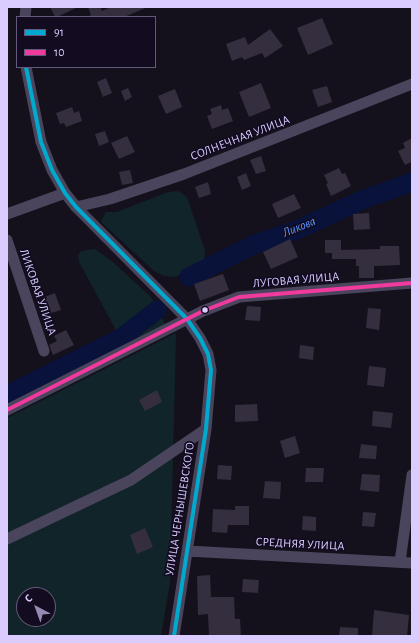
<!DOCTYPE html>
<meta charset="utf-8">
<style>
body{margin:0}
#map{position:relative;width:419px;height:643px;overflow:hidden;background:#14111c;font-family:"Alegreya Sans",sans-serif}
canvas{display:block}
.frame{position:absolute;inset:0;border:8px solid #daccff;pointer-events:none}
.legend{position:absolute;left:16px;top:16px;width:140px;height:52px;box-sizing:border-box;background:#130c21;border:1px solid #63597a;margin:0;padding:5px 7px;list-style:none;font-size:12px;color:#daccff}
.legend li{display:flex;align-items:center;gap:8px;height:20px}
.legend b{width:20px;border:1px solid #63597a}
.north{position:absolute;left:16px;top:587px;width:40px;height:40px;box-sizing:border-box;background:#130c21;border:1px solid #63597a;border-radius:50%;rotate:319deg;font-size:11px;font-weight:700;line-height:16px;text-align:center;color:#daccff}
.north::after{content:'';display:block;margin:auto;width:14px;height:18px;background:#958bb0;clip-path:polygon(50% 0,100% 100%,50% 72%,0 100%)}
</style>
<div id="map">
<canvas width="419" height="643"></canvas>
<div class="frame"></div>
<ul class="legend">
<li><b style="height:5px;background:#00a9ce"></b>91</li>
<li><b style="height:5px;background:#f13a9d"></b>10</li>
</ul>
<div class="north">С</div>
</div>
<script>
const ctx = document.querySelector('canvas').getContext('2d');
ctx.lineJoin = 'round';
function paint(path, color) { ctx.fillStyle = color; ctx.fill(path, 'evenodd'); }
const toPath = rows => new Path2D(rows.map(r => 'M' + r).join(''));
function trace(path, color, width, dash) { ctx.strokeStyle = color; ctx.lineWidth = width; ctx.lineCap = dash ? 'butt' : 'round'; ctx.setLineDash(dash || []); ctx.stroke(path); }
function label(font, color, halo, rows, align = 'center') {
  ctx.font = font + ' "Alegreya Sans",sans-serif'; ctx.lineWidth = 3.5; ctx.setLineDash([]); ctx.textBaseline = 'middle'; ctx.strokeStyle = halo; ctx.fillStyle = color; for (const [text, x, y, turn = 0] of rows) {
    ctx.save(); ctx.translate(x, y); ctx.rotate((+turn || 0) * Math.PI / 180); ctx.textAlign = isNaN(turn) ? turn : align; if (halo) ctx.strokeText(text, 0, 0); ctx.fillText(text, 0, 0); ctx.restore();
  }
}
paint(toPath([
 [178,191,187,197,205,251,204,261,196,270,185,271,176,277,164,276,154,271,101,222,106,212,117,212,168,192],
 [95,249,114,263,150,296,159,310,166,327,140,337,91,361,77,364,72,363,70,359,73,356,109,338,117,332,79,262,78,255,81,251],
 [176,333,170,582,161,636,7,636,7,418],
 [24,595,48,595,48,619,24,619]
]), '#102429');
trace(toPath([
 [189,277,253,245,299,229,362,200,412,182],
 [7,395,121,338,157,310]
]), '#08123b', 19);
paint(toPath([
 [50,7,78,7,57,17,55,17],
 [88,7,100,7,102,11,111,7,148,7,124,17,87,17,91,15],
 [322,18,333,44,308,55,297,28],
 [270,29,283,46,265,58,262,53,244,60,242,57,232,61,226,44,245,37,248,45],
 [106,78,112,93,103,97,97,82],
 [261,83,271,108,249,117,239,92],
 [327,86,332,102,318,107,312,90],
 [128,88,132,97,125,101,121,91],
 [175,89,182,107,166,114,158,96],
 [221,105,222,110,228,108,233,121,212,129,207,116,212,114,210,109],
 [72,107,74,113,79,111,82,121,66,127,64,123,60,124,56,113],
 [105,131,109,142,99,146,95,134],
 [127,136,135,152,119,159,111,143],
 [412,138,412,163,411,162,405,165,398,151,405,148,403,143],
 [261,156,266,171,256,174,250,160],
 [339,168,342,174,345,173,351,186,331,196,326,184,328,183,324,175],
 [130,170,133,183,122,185,119,172],
 [246,173,251,186,242,190,237,177],
 [208,182,211,194,199,198,195,187],
 [294,194,301,208,278,218,272,204],
 [369,213,370,229,354,230,353,214],
 [290,239,298,257,271,269,263,252],
 [325,240,341,240,341,250,380,249,380,246,399,246,400,265,374,266,374,278,359,278,359,266,356,266,356,259,332,259,332,253,325,253],
 [223,274,229,290,200,301,194,284],
 [55,293,61,310,48,314,42,298],
 [247,306,261,307,260,321,245,320],
 [368,308,381,309,379,330,366,328],
 [66,330,74,345,53,355,49,345,57,341,54,336],
 [300,345,314,347,313,360,299,358],
 [369,366,386,368,384,387,367,385],
 [157,390,162,402,145,411,139,400],
 [257,404,258,421,235,422,235,405],
 [373,411,393,413,391,428,372,426],
 [295,436,300,453,285,458,280,441],
 [361,444,377,446,376,459,359,458],
 [218,465,232,466,231,480,217,479],
 [306,468,324,468,323,482,305,482],
 [362,474,380,475,379,492,360,490],
 [265,481,281,482,280,499,263,498],
 [235,506,249,506,249,525,228,525,227,533,212,532,213,509,235,510],
 [363,512,376,513,374,527,362,526],
 [303,516,316,517,316,531,302,530],
 [145,528,153,547,137,554,130,535],
 [210,575,211,597,234,597,235,619,240,619,241,636,209,636,208,614,198,615,197,576],
 [243,579,259,580,258,593,242,592],
 [374,610,409,615,407,636,372,635],
 [340,627,358,628,358,636,339,636]
]), '#342e3e');
trace(toPath([
 [25,17,26,7],
 [26,67,41,142,52,170,65,193,76,207,187,319,200,338,208,354,211,370,206,429,174,636],
 [76,207,110,199,184,174,412,84],
 [7,214,65,193],
 [7,240,44,351],
 [7,410,203,311,239,297,412,283],
 [7,539,131,480,206,429],
 [187,551,412,563],
 [400,562,412,475]
]), '#4a455d', 11);
trace(toPath([
 [26,67,41,142,52,170,65,193,76,207,187,319,200,338,208,354,211,370,206,429,174,636]
]), '#00a9ce', 4);
trace(toPath([
 [7,410,203,311,239,297,412,283]
]), '#f13a9d', 4);
for (const [x, y, r, color] of [
 [205,310,3.5,"#daccff"]
]) { const dot = new Path2D(); dot.arc(x, y, r, 0, 2 * Math.PI); ctx.fillStyle = color; ctx.fill(dot); trace(dot, '#130c21', 1.5); }
label('12px', '#daccff', '#130c21', [
 ["СОЛНЕЧНАЯ УЛИЦА",240,138,-21],
 ["ЛУГОВАЯ УЛИЦА",296,280,-5],
 ["ЛИКОВАЯ УЛИЦА",38,292,71],
 ["УЛИЦА ЧЕРНЫШЕВСКОГО",180,509,-81],
 ["СРЕДНЯЯ УЛИЦА",300,544,3]
]);
label('italic 13px', '#5a97ff', '#130c21', [
 ["Ликова",299,227,-22]
]);
</script>
